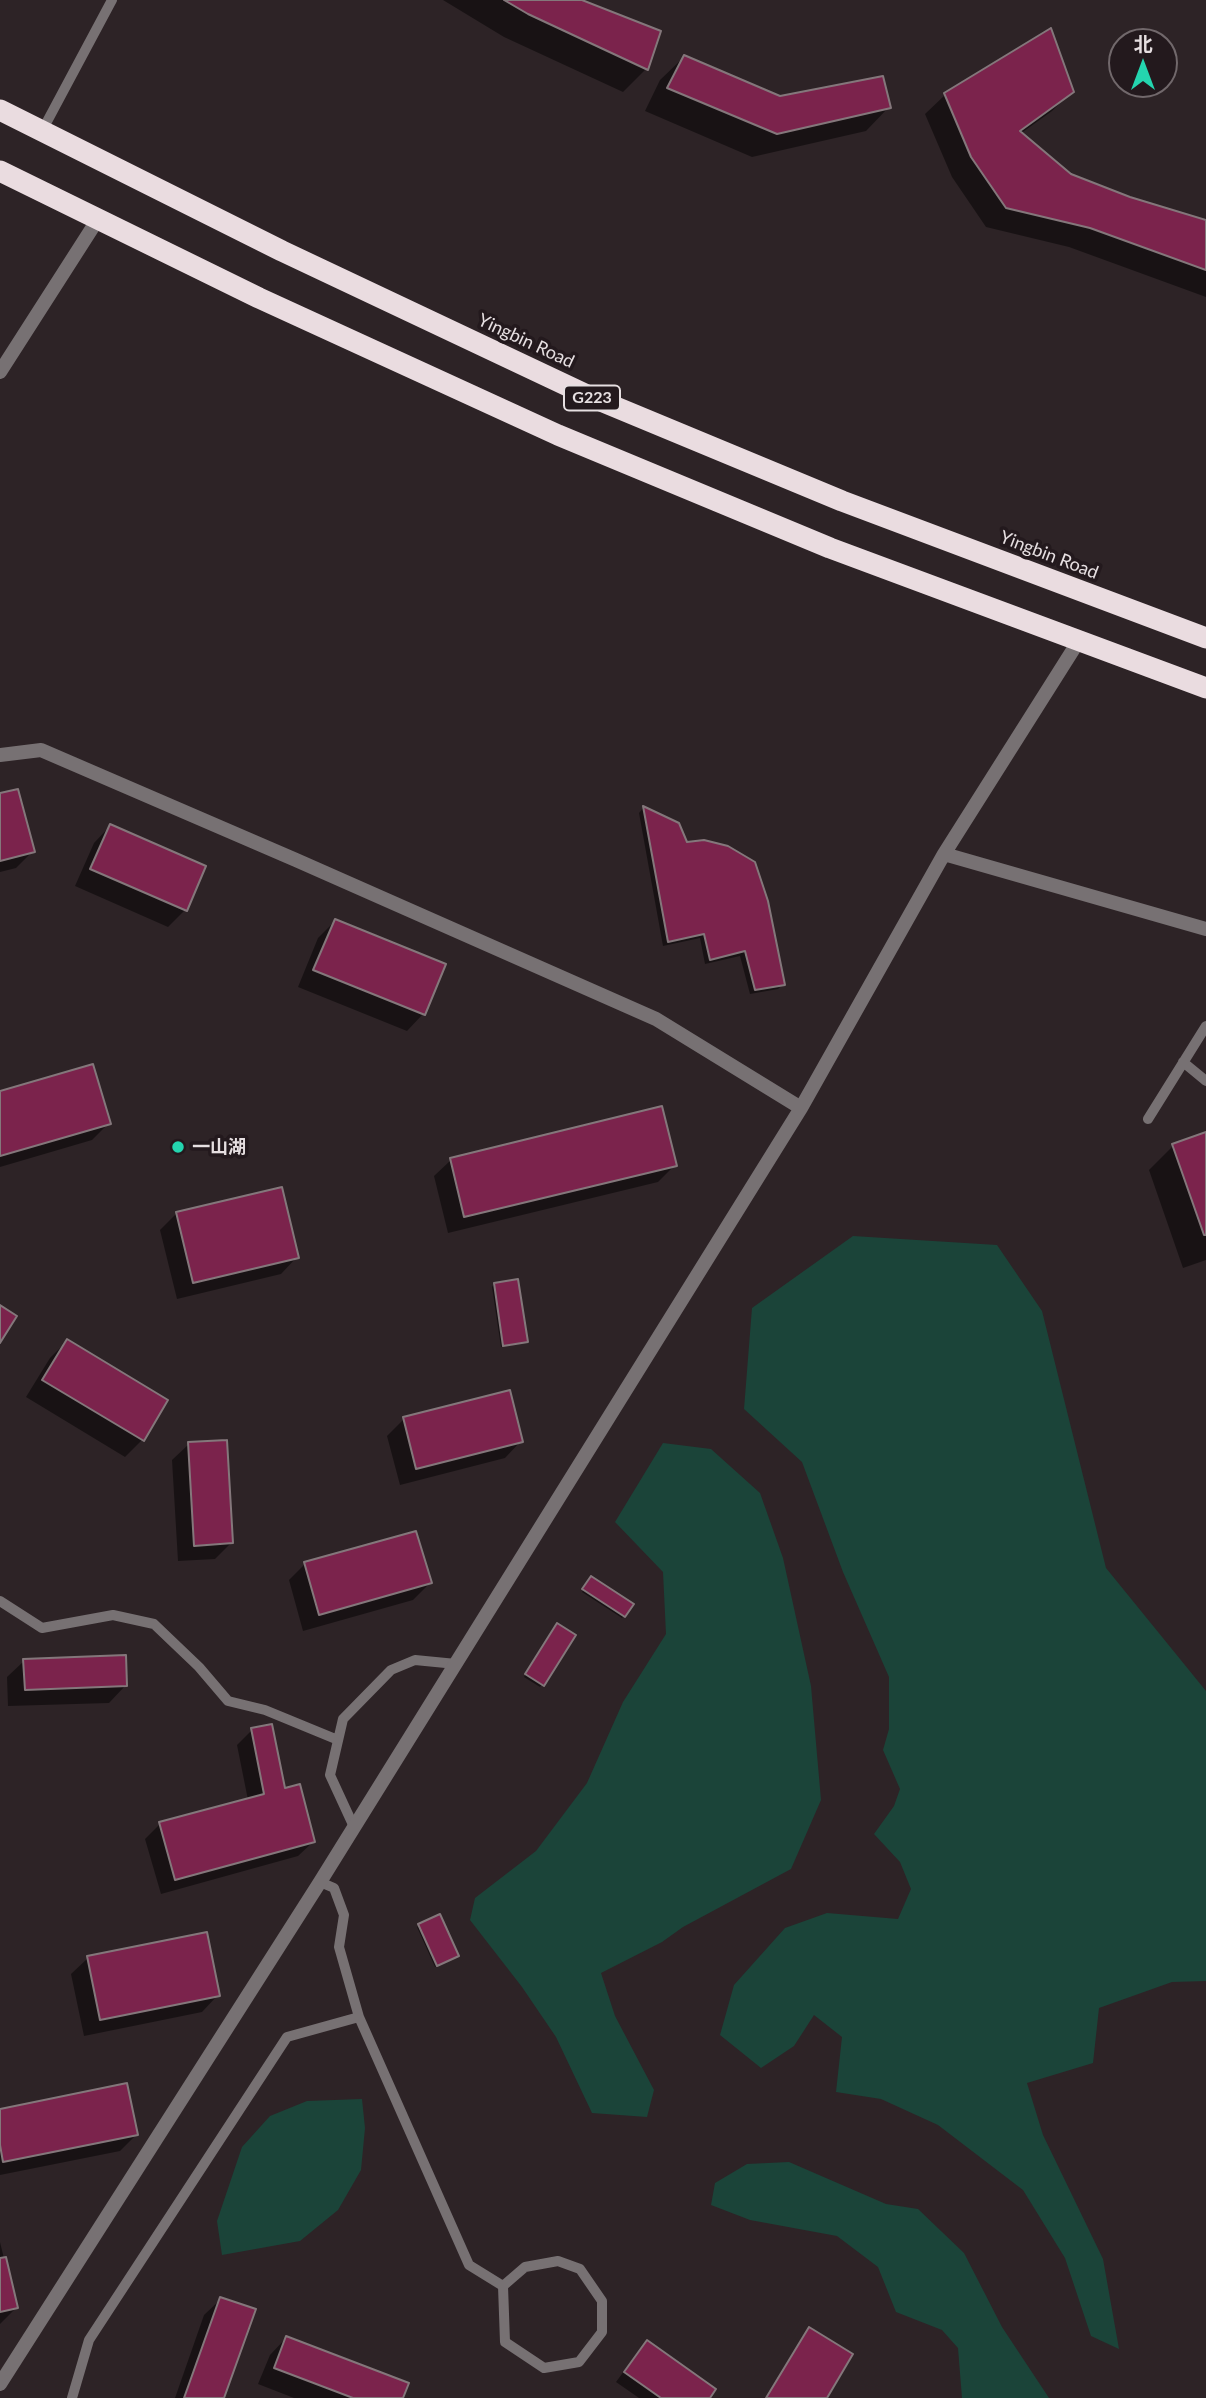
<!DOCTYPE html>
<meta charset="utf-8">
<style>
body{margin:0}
#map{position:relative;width:1206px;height:2398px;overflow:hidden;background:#2d2326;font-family:Lato,"Noto Sans SC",sans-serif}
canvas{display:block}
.north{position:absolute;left:1108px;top:28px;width:70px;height:70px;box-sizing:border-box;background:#23191d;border:2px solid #71686b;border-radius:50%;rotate:0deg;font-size:19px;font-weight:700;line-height:28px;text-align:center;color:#e6dfe1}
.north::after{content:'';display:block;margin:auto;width:24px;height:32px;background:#24d5af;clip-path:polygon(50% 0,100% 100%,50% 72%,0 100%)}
</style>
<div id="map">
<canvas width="1206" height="2398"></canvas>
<div class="north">北</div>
</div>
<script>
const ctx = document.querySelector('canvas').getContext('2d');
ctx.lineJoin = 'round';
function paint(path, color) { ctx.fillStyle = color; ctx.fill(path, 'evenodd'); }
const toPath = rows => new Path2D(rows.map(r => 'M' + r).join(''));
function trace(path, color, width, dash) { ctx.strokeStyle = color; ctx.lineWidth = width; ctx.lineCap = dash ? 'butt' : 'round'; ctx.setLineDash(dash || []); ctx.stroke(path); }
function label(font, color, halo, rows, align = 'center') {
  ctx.font = font + ' Lato,"Noto Sans SC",sans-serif'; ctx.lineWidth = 7; ctx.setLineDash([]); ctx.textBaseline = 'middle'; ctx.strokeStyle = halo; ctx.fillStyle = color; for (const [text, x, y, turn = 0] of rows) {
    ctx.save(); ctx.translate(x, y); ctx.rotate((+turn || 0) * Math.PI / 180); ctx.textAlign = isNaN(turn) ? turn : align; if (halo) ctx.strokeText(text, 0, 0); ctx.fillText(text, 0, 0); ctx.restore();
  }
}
paint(toPath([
 [853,1236,997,1245,1042,1311,1106,1568,1206,1691,1206,1981,1172,1982,1099,2008,1093,2063,1027,2083,1043,2135,1103,2259,1119,2349,1091,2336,1065,2258,1023,2190,938,2125,881,2099,836,2092,842,2037,814,2015,794,2046,761,2068,720,2035,734,1985,785,1928,827,1913,898,1919,911,1889,900,1862,874,1834,894,1806,900,1789,883,1750,889,1729,889,1677,843,1572,802,1462,744,1409,752,1308],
 [663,1443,711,1449,760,1493,783,1558,811,1686,821,1800,791,1869,683,1927,662,1942,601,1973,615,2016,654,2090,647,2117,592,2113,556,2037,522,1987,470,1920,475,1898,536,1851,587,1783,623,1702,666,1634,663,1572,615,1522],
 [362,2099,365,2128,361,2170,338,2210,300,2241,222,2255,217,2221,242,2147,270,2116,307,2101],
 [789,2162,886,2204,918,2209,964,2253,1002,2327,1049,2398,962,2398,958,2348,942,2330,896,2312,878,2267,837,2236,750,2220,711,2205,715,2183,747,2164]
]), '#1b4439');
paint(toPath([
 [443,0,577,0,646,69,623,92,504,37],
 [684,57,780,98,889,107,866,131,752,157,645,111,660,80],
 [1072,91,1052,111,1020,134,1070,176,1130,199,1206,222,1206,297,1069,247,986,227,952,177,925,114,945,95],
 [0,795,33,851,16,868,0,872],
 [643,808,678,824,686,844,783,984,778,989,750,994,740,956,705,964,700,938,663,946,639,813],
 [110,826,204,867,185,910,168,927,75,886,94,843],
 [335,921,444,965,423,1014,407,1031,298,987,318,938],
 [0,1093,109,1123,92,1140,0,1167],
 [1206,1134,1206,1260,1183,1268,1149,1170,1173,1146],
 [451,1160,675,1165,658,1182,448,1233,434,1176],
 [177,1213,297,1257,281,1274,177,1299,160,1230],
 [494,1284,526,1341,524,1343,501,1347,492,1287],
 [67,1341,166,1400,142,1440,125,1457,26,1397,50,1358],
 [404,1419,521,1441,505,1458,400,1485,387,1436],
 [189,1444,232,1542,215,1559,178,1561,172,1460],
 [305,1564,430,1583,413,1600,303,1631,289,1580],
 [589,1581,624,1616,622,1618,582,1592],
 [556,1627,574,1635,540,1687,524,1677],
 [24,1661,125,1686,109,1703,8,1706,7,1677],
 [252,1730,313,1842,298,1856,161,1894,145,1839,160,1824,248,1800,237,1745],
 [420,1925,457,1956,435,1967,417,1927],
 [88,1958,218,1995,202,2012,84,2036,71,1974],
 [0,2110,136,2135,120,2151,0,2175],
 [0,2242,16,2308,0,2324],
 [221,2299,223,2398,175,2398,204,2315],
 [286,2338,401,2398,294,2398,258,2384,270,2355],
 [647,2342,708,2398,639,2398,616,2382,638,2352]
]), '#0007');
const building = toPath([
 [504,0,582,0,661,31,648,70,528,14,504,0],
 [1051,28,1074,92,1020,131,1071,174,1130,197,1206,220,1206,270,1090,228,1006,208,971,157,944,93,1051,28],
 [684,55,780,96,883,76,891,108,777,134,667,88,684,55],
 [18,789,35,852,0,861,0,793,18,789],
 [643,806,679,823,687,842,704,840,728,846,755,862,768,901,785,985,755,990,745,951,710,960,704,934,668,942,643,806],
 [110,824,206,866,187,911,90,869,110,824],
 [335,919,446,964,425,1015,313,970,335,919],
 [93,1064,111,1124,0,1156,0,1091,93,1064],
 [662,1106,677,1166,464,1217,450,1158,662,1106],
 [1206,1132,1206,1235,1204,1235,1172,1144,1206,1132],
 [282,1187,299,1258,193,1283,176,1212,282,1187],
 [518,1279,528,1342,503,1346,494,1283,518,1279],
 [0,1305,17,1316,0,1343,0,1305],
 [67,1339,168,1400,144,1441,42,1380,67,1339],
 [510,1390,523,1442,416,1469,403,1417,510,1390],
 [227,1440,233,1543,194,1546,188,1442,227,1440],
 [416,1531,432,1583,319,1615,304,1562,416,1531],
 [591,1576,634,1604,625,1617,582,1589,591,1576],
 [557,1623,576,1635,544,1686,525,1674,557,1623],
 [126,1655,127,1686,25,1690,23,1659,126,1655],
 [272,1724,285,1788,300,1784,315,1842,175,1880,159,1822,264,1794,251,1728,272,1724],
 [440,1914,459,1956,437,1966,418,1924,440,1914],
 [207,1932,220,1996,100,2020,87,1956,207,1932],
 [127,2083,138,2135,3,2162,0,2145,0,2109,127,2083],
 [6,2257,18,2308,0,2312,0,2258,6,2257],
 [220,2297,256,2309,224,2398,184,2398,220,2297],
 [809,2327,853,2354,827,2398,766,2398,809,2327],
 [286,2336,409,2383,403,2398,353,2398,274,2368,286,2336],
 [647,2340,716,2389,710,2398,661,2398,624,2372,647,2340]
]);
paint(building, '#7b234c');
trace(building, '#84777b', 2);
trace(toPath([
 [42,131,112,0],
 [1183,1062,1206,1081],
 [1148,1119,1206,1026],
 [0,1601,42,1628,113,1615,154,1624,199,1667,228,1701,265,1710,338,1740],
 [354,1827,330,1775,343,1719,391,1670,415,1660,456,1664],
 [320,1882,334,1888,344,1915,339,1947,359,2017],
 [558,2261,580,2269,602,2301,602,2332,579,2362,544,2368,505,2342,503,2286,525,2267,558,2261],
 [72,2398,89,2340,287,2037,359,2017,469,2265,503,2286]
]), '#777173', 10);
trace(toPath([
 [0,372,98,219],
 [0,755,41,750,296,860,656,1019,801,1108],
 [944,854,1206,929],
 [0,2384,320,1882,801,1108,944,854,1078,642]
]), '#777173', 14);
trace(toPath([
 [0,110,282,251,589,396,842,501,1206,638],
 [0,171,259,298,558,435,830,548,1206,688]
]), '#eadce0', 21);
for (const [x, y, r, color] of [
 [178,1147,7,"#24d5af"]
]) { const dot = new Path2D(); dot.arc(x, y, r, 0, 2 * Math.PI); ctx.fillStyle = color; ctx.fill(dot); trace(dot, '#23191d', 2.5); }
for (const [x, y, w] of [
 [592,398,56]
]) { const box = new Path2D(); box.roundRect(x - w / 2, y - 12.5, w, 25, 5); ctx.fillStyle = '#23191d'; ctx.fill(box); trace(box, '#e6dfe1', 2); }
label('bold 16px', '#e6dfe1', null, [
 ["G223",592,398]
]);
label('18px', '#e6dfe1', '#23191d', [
 ["Yingbin Road",526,341,25],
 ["Yingbin Road",1049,555,21]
]);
label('bold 18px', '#e6dfe1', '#23191d', [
 ["一山湖",192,1147]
], 'left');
</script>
